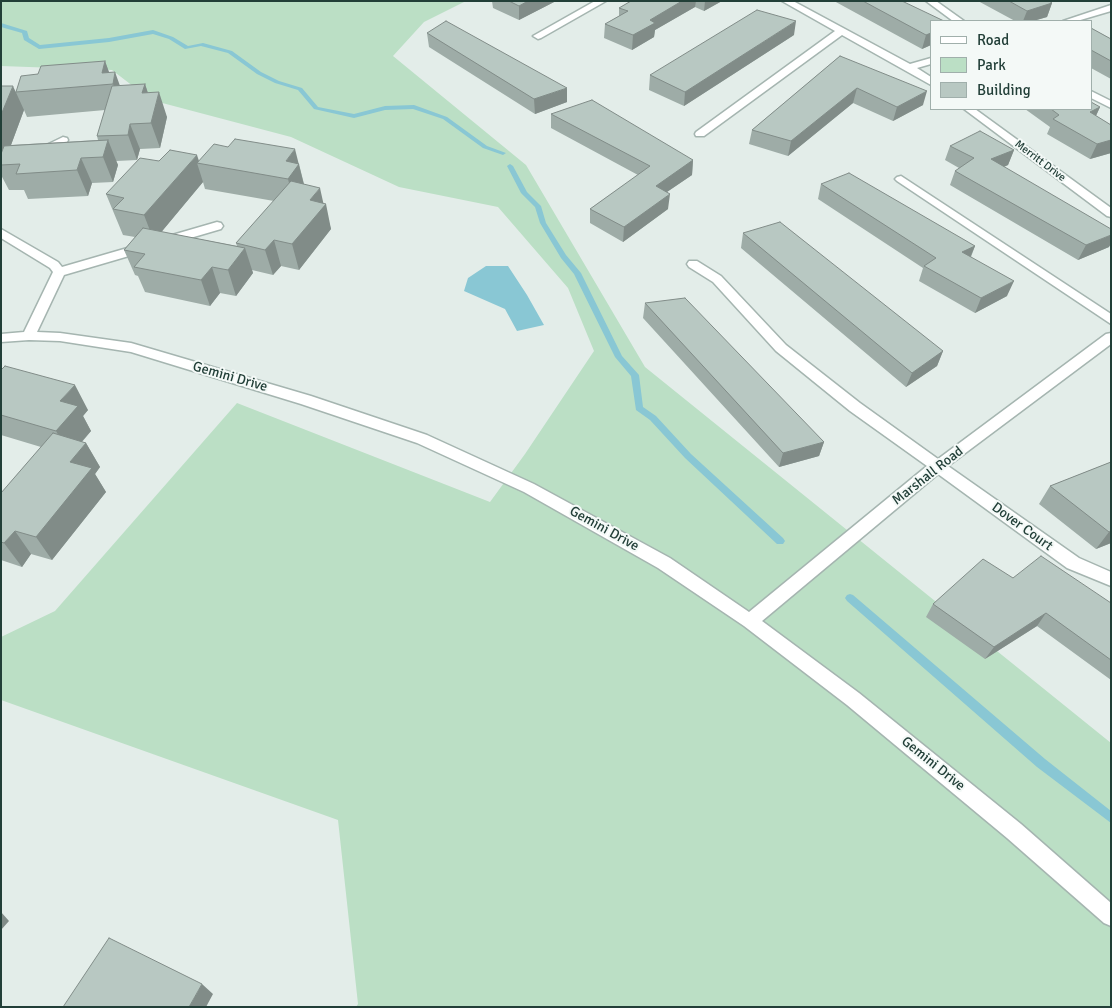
<!DOCTYPE html>
<style>
body{margin:0}
#map{position:relative;width:1112px;height:1008px;overflow:hidden;background:#e3ede9;font-family:Signika,sans-serif}
canvas{display:block}
.frame{position:absolute;inset:0;border:2px solid #223f38;pointer-events:none}
.legend{position:absolute;left:930px;top:20px;width:162px;height:90px;box-sizing:border-box;background:#f4f9f7;border:1px solid #a0afab;margin:0;padding:6px 9px;list-style:none;font-size:15px;color:#223f38}
.legend li{display:flex;align-items:center;gap:10px;height:25px}
.legend b{width:25px;border:1px solid #a0afab}
</style>
<div id="map">
<canvas width="1112" height="1008"></canvas>
<div class="frame"></div>
<ul class="legend">
<li><b style="height:6px;background:#fff"></b>Road</li>
<li><b style="height:14px;background:#bbdfc5"></b>Park</li>
<li><b style="height:14px;background:#b8c8c2"></b>Building</li>
</ul>
</div>
<script>
const ctx = document.querySelector('canvas').getContext('2d');
ctx.lineJoin = 'round';
function paint(path, color) { ctx.fillStyle = color; ctx.fill(path, 'evenodd'); }
const toPath = rows => new Path2D(rows.map(r => 'M' + r).join(''));
function trace(path, color, width, dash) { ctx.strokeStyle = color; ctx.lineWidth = width; ctx.lineCap = dash ? 'butt' : 'round'; ctx.setLineDash(dash || []); ctx.stroke(path); }
function label(font, color, halo, rows, align = 'center') {
  ctx.font = font + ' Signika,sans-serif'; ctx.lineWidth = 4; ctx.setLineDash([]); ctx.textBaseline = 'middle'; ctx.strokeStyle = halo; ctx.fillStyle = color; for (const [text, x, y, turn = 0] of rows) {
    ctx.save(); ctx.translate(x, y); ctx.rotate((+turn || 0) * Math.PI / 180); ctx.textAlign = isNaN(turn) ? turn : align; if (halo) ctx.strokeText(text, 0, 0); ctx.fillText(text, 0, 0); ctx.restore();
  }
}
paint(toPath([
 [1,1,466,1,424,22,393,56,526,165,645,367,1111,743,1111,1007,356,1007,358,1004,338,820,1,700,1,637,55,611,237,403,490,502,525,454,594,351,568,288,498,207,399,187,291,137,151,100,112,70,1,66]
]), '#bbdfc5');
paint(toPath([
 [486,266,508,266,527,295,544,325,517,331,505,309,464,291,468,278]
]), '#89c7d4');
paint(toPath([
 [1,23,27,31,29,38,40,45,109,38,153,30,173,37,188,46,203,43,232,51,261,72,279,81,302,88,318,107,354,114,385,106,414,105,447,117,487,146,506,153,503,155,483,148,443,119,413,109,385,110,354,118,314,109,298,90,275,83,257,74,228,53,201,46,185,49,169,39,153,34,109,42,39,49,24,40,22,33,1,27,1,23],
 [510,164,513,166,527,192,541,206,546,223,566,255,581,273,622,356,639,375,643,407,656,416,691,454,783,538,785,541,783,544,777,544,685,458,650,420,636,410,631,376,615,357,574,274,561,258,540,223,535,207,521,193,507,166,510,164],
 [850,594,853,595,1045,759,1111,811,1111,823,1037,767,847,601,845,598,847,595,850,594]
]), '#89c7d4');
const minor = toPath([
 [595,1,606,1,541,38,538,39,533,36,595,1],
 [782,1,793,1,910,64,931,58,931,64,917,68,931,77,931,85,842,35,704,136,696,136,695,134,696,132,835,31,782,1],
 [926,1,936,1,964,21,953,21,926,1],
 [1111,5,1111,11,1077,21,1063,21,1111,5],
 [1091,91,1111,101,1111,108,1091,98,1091,91],
 [964,109,975,109,1111,208,1111,217,1107,216,964,109],
 [63,137,67,138,68,140,67,142,1,174,1,167,63,137],
 [901,176,1111,314,1111,324,897,181,895,179,897,177,901,176],
 [217,222,221,223,223,226,221,229,64,275,37,332,60,333,131,343,311,396,427,435,534,484,670,558,749,612,927,466,850,411,776,351,713,282,689,267,687,264,689,261,697,261,721,276,786,345,860,403,938,459,1106,334,1111,333,1111,344,948,466,1079,558,1111,572,1111,586,1067,568,938,474,762,621,859,693,1021,824,1111,903,1111,926,1104,923,1007,838,847,705,744,626,658,568,524,492,417,443,301,404,131,352,60,341,29,340,1,342,1,334,24,332,53,272,50,268,1,238,1,229,58,262,62,267,217,222]
]);
trace(minor, '#a5b5b0', 3);
paint(minor, '#fff');
paint(toPath([
 [492,1,556,1,519,20,493,8],
 [631,1,722,1,704,11,695,7,655,30,654,37,632,50,604,38,605,24,619,16,619,8],
 [834,1,902,1,931,21,931,45,922,49],
 [978,1,1049,1,1052,3,1047,17,1033,21,1015,21],
 [1091,28,1111,39,1111,79,1091,68],
 [427,33,567,102,535,114,429,47],
 [794,35,684,106,649,90,650,75],
 [840,56,923,105,893,121,853,103,788,156,749,144,752,130],
 [105,61,109,73,120,86,145,84,148,93,167,117,160,148,140,149,137,160,116,161,118,165,113,182,92,183,88,196,28,199,24,190,9,190,1,175,1,86,16,92,38,74],
 [24,110,27,117,105,110,97,136,98,140,11,145],
 [1100,107,1096,116,1111,125,1111,153,1090,159,1047,134,1050,127,1025,109,1091,109],
 [551,114,693,160,692,175,667,192,668,209,623,242,590,223,590,209,638,175,551,128],
 [950,146,1014,150,1008,165,1004,167,1109,247,1078,260,950,185,955,171,959,168,945,160],
 [159,161,299,164,304,184,323,203,331,229,299,270,281,266,273,275,252,270,253,273,236,296,220,293,210,306,145,292,138,276,135,275,124,250,135,237,123,235,106,194],
 [203,182,205,189,274,201,236,243,237,246,161,232],
 [821,184,975,246,971,257,1007,296,975,313,919,281,923,268,818,199],
 [743,233,943,351,937,366,906,387,741,248],
 [645,303,824,442,819,456,779,467,643,318],
 [1,370,88,410,83,416,91,431,82,442,86,443,100,467,95,474,106,492,52,560,31,554,22,567,1,560,1,493,41,447,1,435],
 [1111,462,1111,543,1096,549,1039,504,1050,486],
 [1013,578,1111,603,1111,680,1037,626,985,659,926,617,933,604]
]), '#9eaca7');
paint(toPath([
 [528,1,556,1,519,20,519,6],
 [682,1,696,1,695,7,655,30,654,37,632,50,633,35,650,20],
 [705,1,722,1,704,11],
 [1052,3,1047,17,1033,21,1023,21,1027,11],
 [796,21,794,35,684,106,685,92],
 [931,33,931,45,922,49,926,35],
 [105,61,113,83,115,72,124,97,122,109,113,84,102,73],
 [145,84,153,109,142,93],
 [13,86,24,110,4,164,1,157,1,115],
 [567,88,567,102,535,114,534,99],
 [857,88,853,103,788,156,791,141],
 [927,91,923,105,893,121,897,107],
 [159,92,167,117,160,148,151,123],
 [1100,107,1093,122,1090,112],
 [130,124,140,149,137,160,128,135],
 [108,140,118,165,113,182,103,157],
 [1111,140,1111,153,1090,159,1097,144],
 [295,149,305,189,294,204,288,179,286,161],
 [1014,150,1008,165,986,174,991,159],
 [197,155,200,164,197,163,203,182,154,241,144,215],
 [81,158,92,183,88,196,77,170],
 [693,160,692,175,655,200,656,186],
 [320,188,324,206,326,204,331,229,299,270,292,244,310,200],
 [670,194,668,209,623,242,624,227],
 [1111,235,1111,244,1109,247,1078,260,1086,245],
 [274,240,281,266,273,275,265,250],
 [975,246,969,260,962,252],
 [245,248,253,273,236,296,228,270],
 [212,267,220,293,210,306,201,280],
 [1014,281,1007,296,975,313,981,298],
 [943,351,937,366,906,387,912,373],
 [75,385,88,410,83,416,91,431,70,455,56,431,60,401],
 [824,442,819,456,779,467,783,453],
 [86,443,100,467,95,474,106,492,52,560,36,537,70,462],
 [15,531,31,554,22,567,4,543],
 [1111,531,1111,543,1096,549,1109,532],
 [1046,613,1037,626,985,659,994,647],
 [1,912,9,921,1,930],
 [202,984,213,994,206,1007,189,1007]
]), '#818c88');
const building = toPath([
 [509,1,528,1,519,6,509,1],
 [631,1,682,1,650,20,655,23,633,35,605,24,628,11,619,8,631,1],
 [863,1,902,1,944,21,931,21,931,33,926,35,863,1],
 [1009,1,1049,1,1052,3,1027,11,1009,1],
 [757,10,796,21,685,92,650,75,757,10],
 [446,21,567,88,534,99,427,33,446,21],
 [1091,28,1111,39,1111,61,1091,50,1091,28],
 [840,56,927,91,897,107,857,88,791,141,752,130,840,56],
 [105,61,102,73,115,72,113,84,16,92,21,76,38,74,41,66,105,61],
 [145,84,142,93,159,92,151,123,130,124,128,135,97,136,112,86,145,84],
 [1,86,13,86,1,115,1,86],
 [592,100,693,160,656,186,670,194,624,227,590,209,650,166,551,114,592,100],
 [1091,102,1100,107,1090,112,1111,125,1111,140,1097,144,1053,119,1059,115,1051,109,1091,109,1091,102],
 [980,131,1014,150,991,159,1111,229,1111,235,1086,245,955,171,974,158,950,146,980,131],
 [235,139,295,149,286,161,299,164,288,179,197,163,214,144,228,147,235,139],
 [108,140,103,157,81,158,77,170,16,174,20,164,1,165,1,154,4,146,108,140],
 [170,150,197,155,144,215,113,209,124,198,106,194,140,158,159,161,170,150],
 [849,173,975,246,962,252,1014,281,981,298,924,266,936,258,821,184,849,173],
 [291,181,320,188,310,200,326,204,292,244,274,240,265,250,236,243,291,181],
 [780,222,943,351,912,373,743,233,780,222],
 [143,228,245,248,228,270,212,267,201,280,134,267,145,254,124,250,143,228],
 [685,298,824,442,783,453,645,303,685,298],
 [5,366,75,385,60,401,78,406,56,431,1,415,1,370,5,366],
 [53,433,86,443,70,462,92,468,36,537,15,531,4,543,1,542,1,493,53,433],
 [1111,462,1111,531,1109,532,1050,486,1111,462],
 [1041,556,1111,603,1111,660,1046,613,994,647,933,604,983,559,1013,578,1041,556],
 [109,938,202,984,189,1007,63,1007,109,938]
]);
paint(building, '#b8c8c2');
trace(building, '#818c88', 1);
label('11px', '#223f38', '#f4f9f7', [
 ["Merritt Drive",1040,161,37]
]);
label('14px', '#223f38', '#f4f9f7', [
 ["Gemini Drive",230,377,16],
 ["Marshall Road",928,476,-38],
 ["Dover Court",1022,527,36],
 ["Gemini Drive",604,529,29],
 ["Gemini Drive",933,764,39]
]);
</script>
